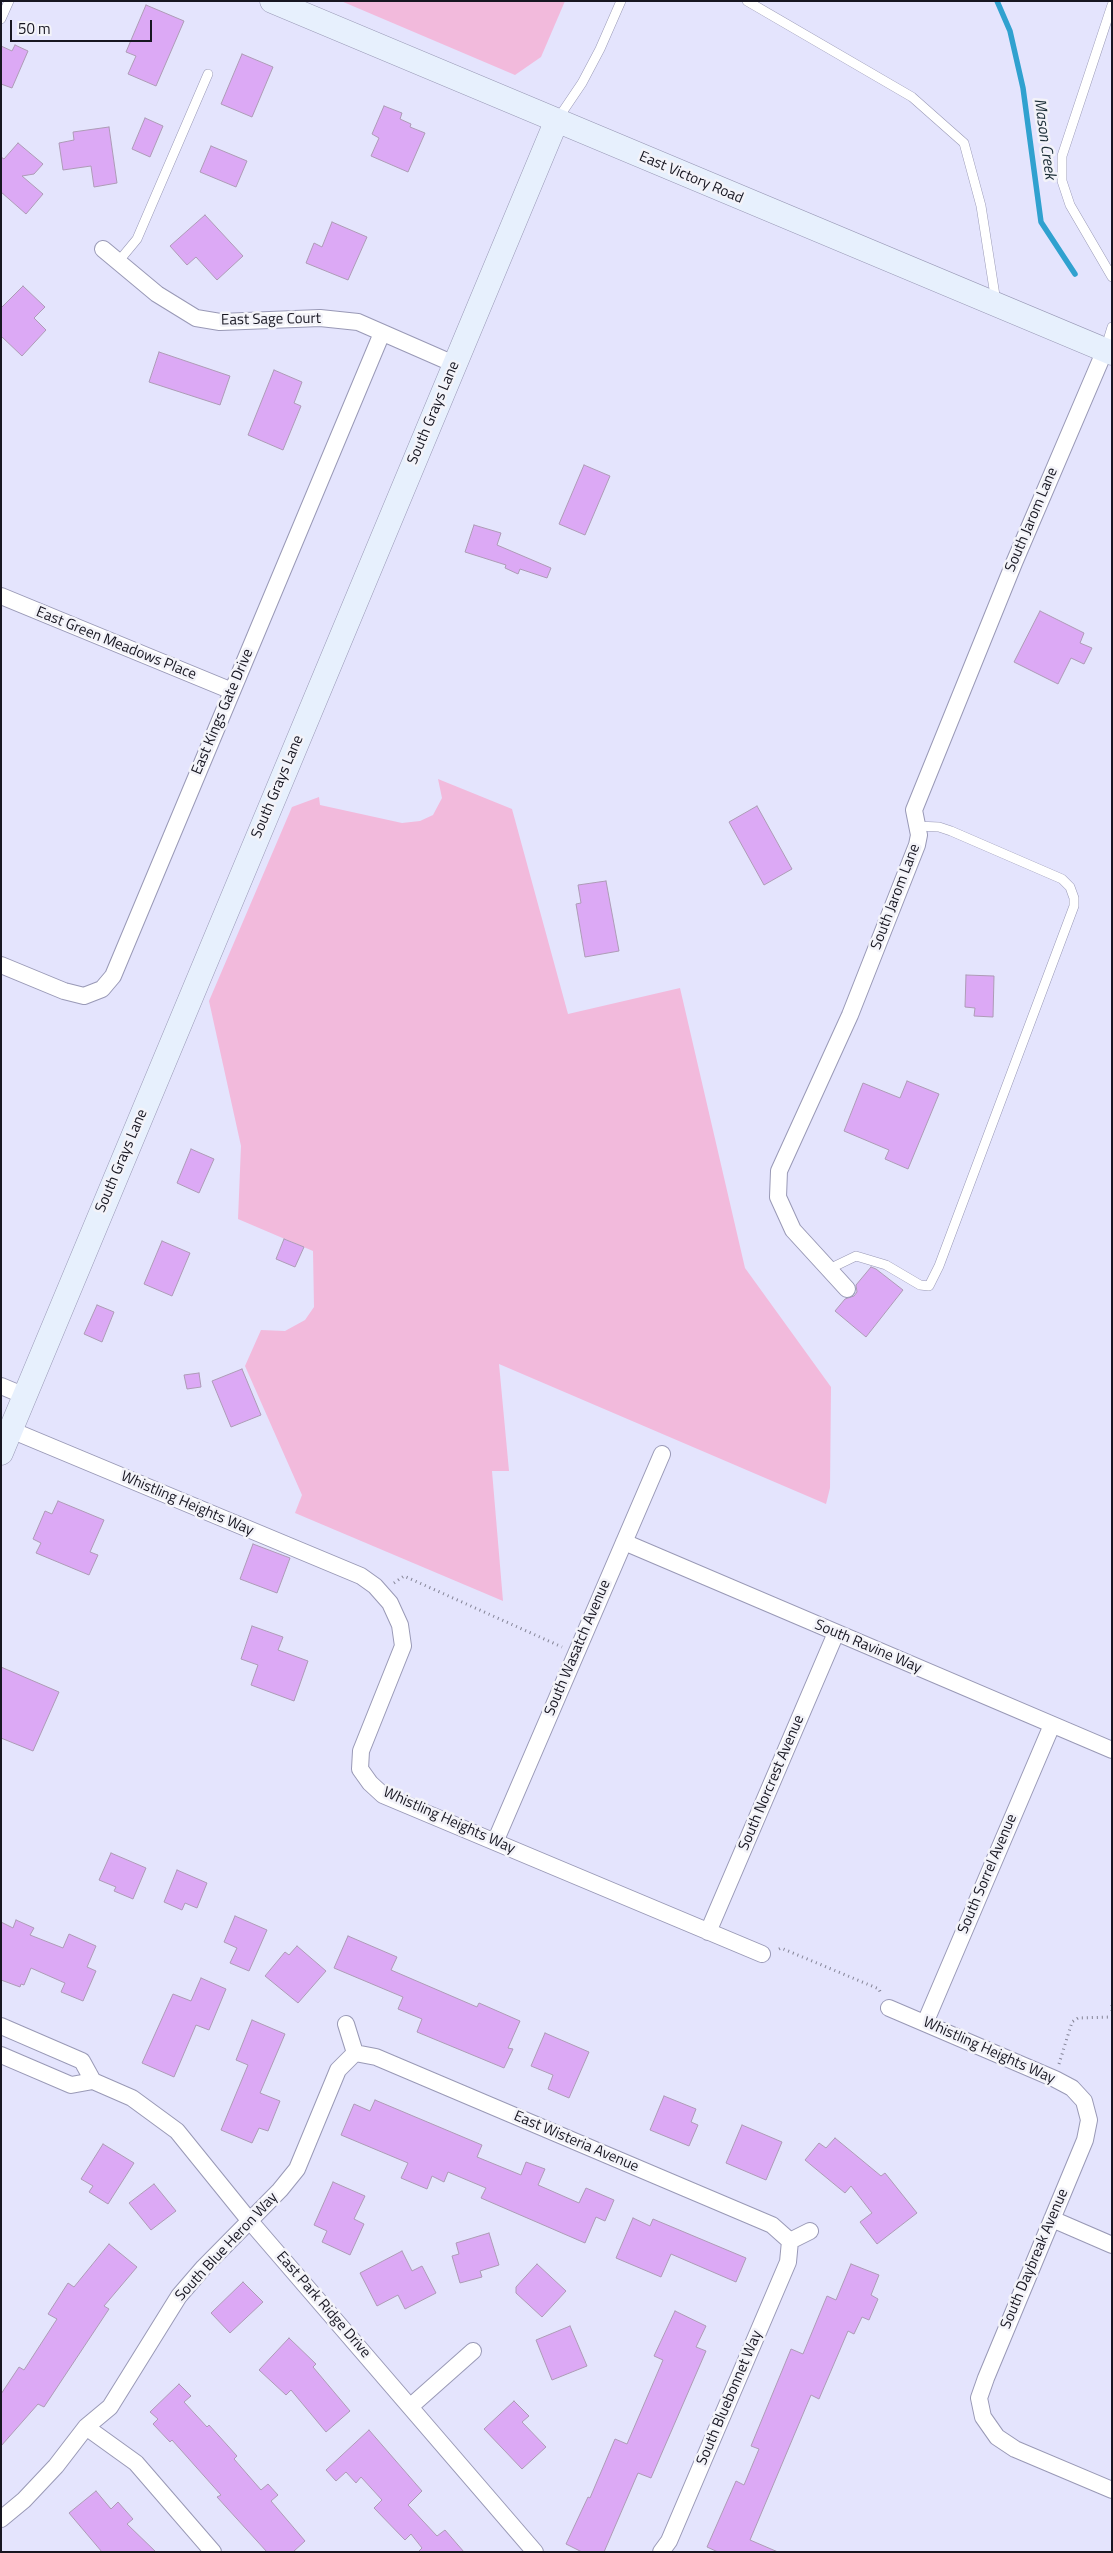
<!DOCTYPE html>
<style>
body{margin:0}
#map{position:relative;width:1113px;height:2553px;overflow:hidden;background:#e4e4fd;font-family:"Titillium Web",sans-serif}
canvas{display:block}
.frame{position:absolute;inset:0;border:2px solid #171621;pointer-events:none}
.scale{position:absolute;left:10px;top:20px;width:142px;height:22px;box-sizing:border-box;border:2px solid #171621;border-top:0;padding-left:6px;font-size:15px;line-height:18px;white-space:nowrap;color:#171621;-webkit-text-stroke:4px #f3f3f9;paint-order:stroke}
</style>
<div id="map">
<canvas width="1113" height="2553"></canvas>
<div class="frame"></div>
<div class="scale">50 m</div>
</div>
<script>
const ctx = document.querySelector('canvas').getContext('2d');
ctx.lineJoin = 'round';
function paint(path, color) { ctx.fillStyle = color; ctx.fill(path, 'evenodd'); }
const toPath = rows => new Path2D(rows.map(r => 'M' + r).join(''));
function trace(path, color, width, dash) { ctx.strokeStyle = color; ctx.lineWidth = width; ctx.lineCap = dash ? 'butt' : 'round'; ctx.setLineDash(dash || []); ctx.stroke(path); }
function label(font, color, halo, rows, align = 'center') {
  ctx.font = font + ' "Titillium Web",sans-serif'; ctx.lineWidth = 5; ctx.setLineDash([]); ctx.textBaseline = 'middle'; ctx.strokeStyle = halo; ctx.fillStyle = color; for (const [text, x, y, turn = 0] of rows) {
    ctx.save(); ctx.translate(x, y); ctx.rotate((+turn || 0) * Math.PI / 180); ctx.textAlign = isNaN(turn) ? turn : align; if (halo) ctx.strokeText(text, 0, 0); ctx.fillText(text, 0, 0); ctx.restore();
  }
}
paint(toPath([
 [341,1,565,1,541,57,515,75],
 [438,779,512,809,568,1014,680,988,745,1268,831,1387,830,1488,826,1504,499,1364,509,1471,492,1471,503,1601,295,1513,302,1495,245,1366,261,1330,285,1331,305,1320,314,1307,313,1251,238,1219,241,1146,209,1001,292,807,319,797,320,805,402,823,420,821,433,815,442,798]
]), '#f2badc');
trace(toPath([
 [997,1,1010,31,1023,88,1041,222,1075,274]
]), '#30a1cf', 5.5);
const building = toPath([
 [146,5,184,21,156,86,128,74,136,56,126,52,146,5],
 [15,45,28,51,12,88,1,84,1,46,12,51,15,45],
 [242,54,273,67,252,117,221,104,242,54],
 [384,106,402,113,400,119,411,124,410,127,425,133,408,172,371,156,379,138,372,134,384,106],
 [145,118,163,126,150,157,132,149,145,118],
 [109,127,117,183,94,187,91,166,63,170,59,143,74,140,73,132,109,127],
 [18,143,43,164,34,174,22,176,43,194,26,214,1,192,1,157,4,159,18,143],
 [211,146,247,161,236,187,200,172,211,146],
 [205,215,243,256,217,280,196,257,187,265,170,246,205,215],
 [332,222,367,237,348,280,306,263,314,243,322,247,332,222],
 [23,286,45,307,34,318,46,330,22,356,1,336,1,308,23,286],
 [159,352,230,376,220,405,149,382,159,352],
 [274,370,302,382,294,403,301,406,283,450,248,435,274,370],
 [584,465,610,476,585,535,559,524,584,465],
 [474,525,501,533,497,545,551,568,547,578,520,569,518,574,505,568,506,565,465,552,474,525],
 [1040,611,1084,633,1080,643,1092,648,1084,664,1071,658,1058,684,1014,662,1040,611],
 [757,806,792,869,764,885,729,822,757,806],
 [606,881,619,951,585,957,576,904,581,903,578,885,606,881],
 [966,975,994,976,993,1017,974,1016,975,1008,965,1007,966,975],
 [907,1081,939,1094,908,1169,885,1159,889,1150,844,1131,863,1083,900,1098,907,1081],
 [191,1149,214,1159,199,1193,177,1183,191,1149],
 [284,1239,304,1247,295,1267,276,1259,284,1239],
 [162,1241,190,1253,172,1296,144,1284,162,1241],
 [871,1267,876,1269,903,1290,866,1337,835,1311,845,1299,854,1296,857,1292,856,1285,871,1267],
 [97,1305,114,1312,102,1342,84,1334,97,1305],
 [242,1369,261,1415,231,1427,212,1381,242,1369],
 [199,1373,201,1387,187,1389,184,1375,199,1373],
 [58,1501,104,1520,90,1552,98,1555,89,1575,36,1553,41,1543,33,1539,45,1511,52,1514,58,1501],
 [253,1544,290,1558,277,1593,240,1579,253,1544],
 [252,1626,283,1637,278,1650,308,1661,294,1701,251,1685,258,1665,241,1659,252,1626],
 [1,1667,59,1692,33,1751,1,1738,1,1667],
 [111,1853,146,1868,133,1899,114,1891,116,1887,99,1880,111,1853],
 [177,1870,207,1883,197,1908,185,1903,182,1910,164,1902,177,1870],
 [235,1916,267,1930,249,1971,230,1963,237,1948,224,1942,235,1916],
 [16,1920,34,1928,30,1935,63,1948,69,1934,96,1946,87,1967,96,1971,83,2001,61,1992,65,1983,31,1968,24,1985,21,1984,20,1987,1,1980,1,1922,13,1928,16,1920],
 [348,1936,397,1957,391,1970,477,2007,479,2003,520,2021,508,2048,513,2049,504,2068,417,2032,422,2019,398,2009,403,1997,334,1968,348,1936],
 [297,1946,326,1971,298,2003,265,1976,285,1952,289,1955,297,1946],
 [201,1978,226,1989,209,2030,196,2025,174,2077,142,2063,173,1994,191,2001,201,1978],
 [252,2020,285,2034,260,2093,280,2101,268,2131,259,2128,252,2143,221,2130,248,2065,236,2060,252,2020],
 [545,2033,589,2052,569,2098,548,2089,553,2075,531,2066,545,2033],
 [664,2096,696,2109,691,2122,698,2125,689,2146,650,2130,664,2096],
 [375,2100,482,2145,477,2157,521,2175,526,2162,545,2169,538,2185,579,2203,586,2188,614,2200,605,2221,596,2217,585,2243,481,2198,486,2188,448,2172,444,2182,432,2176,427,2189,401,2178,408,2163,341,2135,354,2104,370,2111,375,2100],
 [742,2125,782,2142,766,2180,726,2163,742,2125],
 [835,2138,881,2176,885,2173,917,2213,877,2244,860,2222,872,2213,851,2186,845,2193,805,2160,819,2143,826,2148,835,2138],
 [103,2144,134,2163,108,2204,89,2192,93,2186,81,2179,103,2144],
 [333,2182,365,2196,354,2219,364,2224,350,2255,322,2242,327,2231,314,2225,333,2182],
 [154,2184,176,2211,151,2230,129,2203,154,2184],
 [633,2218,650,2226,653,2219,746,2258,736,2282,671,2254,661,2277,616,2258,633,2218],
 [489,2233,499,2265,480,2271,482,2277,460,2283,452,2256,459,2254,456,2243,489,2233],
 [109,2244,137,2267,104,2306,109,2309,44,2407,38,2404,1,2446,1,2394,19,2367,24,2370,57,2319,48,2314,68,2283,74,2287,109,2244],
 [402,2251,412,2271,422,2266,436,2293,405,2309,398,2295,377,2306,360,2273,402,2251],
 [537,2264,566,2291,542,2317,516,2293,516,2287,537,2264],
 [851,2264,879,2275,871,2295,878,2299,869,2320,862,2317,854,2334,848,2331,819,2399,811,2395,750,2540,778,2552,718,2552,707,2547,736,2481,744,2485,759,2449,751,2446,791,2349,803,2354,827,2296,836,2300,851,2264],
 [243,2282,263,2302,230,2333,211,2313,243,2282],
 [675,2311,706,2326,696,2347,706,2351,651,2478,638,2473,604,2552,582,2552,566,2544,588,2497,590,2498,615,2439,627,2444,663,2360,654,2356,675,2311],
 [570,2326,587,2366,552,2380,536,2340,570,2326],
 [289,2338,316,2364,313,2367,350,2411,326,2432,291,2390,286,2395,259,2370,289,2338],
 [179,2384,191,2396,184,2402,207,2427,209,2425,237,2456,234,2459,261,2490,268,2484,278,2495,271,2501,305,2541,293,2552,267,2552,217,2497,221,2495,172,2440,170,2442,153,2424,158,2419,150,2412,179,2384],
 [514,2401,529,2416,522,2422,546,2447,522,2469,484,2429,514,2401],
 [369,2430,422,2491,408,2505,437,2536,445,2530,464,2552,418,2552,422,2548,411,2534,405,2540,374,2508,382,2500,361,2477,356,2483,346,2472,336,2481,326,2470,369,2430],
 [96,2491,111,2509,118,2502,133,2519,127,2524,156,2552,102,2552,69,2513,96,2491]
]);
paint(building, '#dca9f5');
trace(building, '#ad9bb6', 1);
const lane = toPath([
 [747,1,912,97,964,143,981,206,996,302],
 [1112,5,1062,156,1062,181,1070,205,1112,277],
 [1,19,9,1],
 [557,120,582,83,600,49,621,1],
 [118,262,137,239,208,74],
 [1105,350,1112,327],
 [829,1269,856,1256,886,1265,920,1285,929,1286,939,1266,1074,906,1074,898,1070,887,1062,879,951,831,939,827,917,826]
]);
const street = toPath([
 [103,249,157,294,196,318,220,322,320,318,358,322,454,364],
 [1,596,232,691],
 [1,965,64,991,84,996,102,989,113,976,382,333],
 [847,1289,793,1230,778,1197,779,1171,850,1015,917,845,919,835,914,810,1014,563,1105,350],
 [1,1386,25,1396],
 [11,1430,361,1576,375,1586,390,1603,400,1625,403,1646,361,1751,360,1769,370,1783,383,1795,762,1954],
 [624,1542,1112,1750],
 [495,1842,662,1454],
 [708,1932,836,1633],
 [889,2008,1055,2079,1072,2088,1084,2101,1089,2120,1085,2140,986,2378,979,2398,983,2417,997,2437,1015,2449,1112,2490],
 [925,2023,1052,1725],
 [346,2024,355,2053],
 [1,2026,82,2061,93,2081,71,2085,1,2055],
 [355,2053,376,2057,772,2225,790,2241],
 [93,2081,132,2098,177,2131,249,2220,535,2552],
 [1052,2219,1112,2245],
 [790,2241,810,2231],
 [411,2406,473,2351],
 [86,2427,136,2463,213,2552],
 [1,2519,24,2500,56,2466,86,2427,110,2407,179,2296,204,2267,280,2190,297,2169,338,2070,355,2053],
 [661,2552,669,2541,788,2262,790,2241]
]);
const secondary = toPath([
 [272,1,1112,353],
 [1,1453,556,122]
]);
trace(lane, '#9999b6', 10);
trace(street, '#9999b6', 18);
trace(secondary, '#9999b6', 25);
trace(toPath([
 [394,1583,404,1576,562,1647],
 [779,1949,781,1948,879,1989,881,1994],
 [1112,2005,1112,2011],
 [1059,2064,1072,2022,1078,2018,1112,2017]
]), '#848496', 3, [1, 4]);
trace(lane, '#fff', 9);
trace(street, '#fff', 16);
trace(secondary, '#e7f0fd', 24);
label('15px', '#171621', '#f3f3f9', [
 ["East Victory Road",691,178,23],
 ["East Sage Court",271,320,-1],
 ["South Grays Lane",434,413,-67],
 ["South Jarom Lane",1032,520,-67],
 ["East Green Meadows Place",116,644,22],
 ["East Kings Gate Drive",223,712,-67],
 ["South Grays Lane",278,787,-67],
 ["South Jarom Lane",896,897,-69],
 ["South Grays Lane",122,1161,-67],
 ["Whistling Heights Way",187,1504,23],
 ["South Ravine Way",868,1647,23],
 ["South Wasatch Avenue",578,1648,-67],
 ["South Norcrest Avenue",772,1783,-67],
 ["Whistling Heights Way",449,1821,24],
 ["South Sorrel Avenue",988,1874,-67],
 ["Whistling Heights Way",989,2051,24],
 ["East Wisteria Avenue",576,2142,23],
 ["South Blue Heron Way",227,2247,-47],
 ["South Daybreak Avenue",1035,2259,-67],
 ["East Park Ridge Drive",323,2305,49],
 ["South Bluebonnet Way",730,2398,-67]
]);
label('italic 16px', '#192c35', '#f3f3f9', [
 ["Mason Creek",1044,139,82]
]);
</script>
